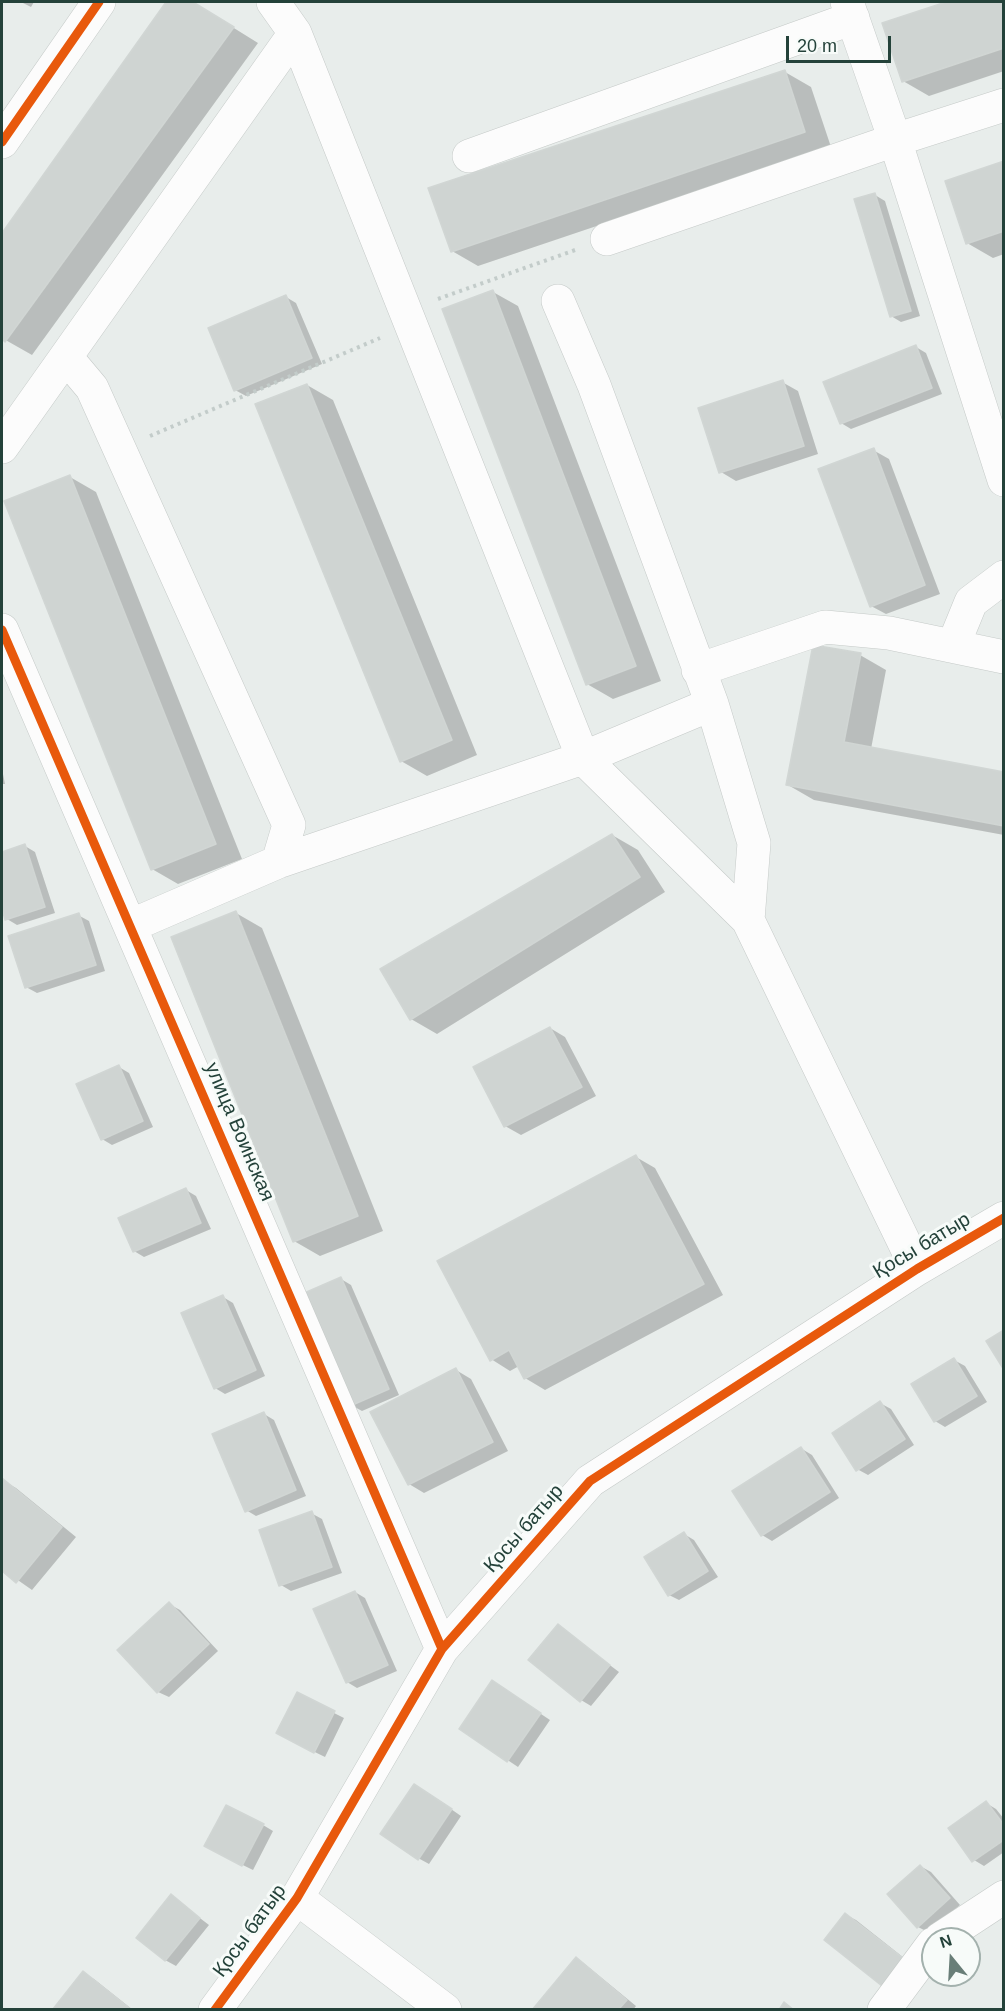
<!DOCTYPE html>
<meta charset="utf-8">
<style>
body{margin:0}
#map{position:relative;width:1005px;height:2011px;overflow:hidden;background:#e8edeb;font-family:Arial,sans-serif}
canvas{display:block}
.frame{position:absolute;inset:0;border:3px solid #24423a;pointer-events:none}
.north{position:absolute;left:921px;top:1927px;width:60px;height:60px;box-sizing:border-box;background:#f7fbf9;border:2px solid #a3b1ad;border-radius:50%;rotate:342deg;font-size:16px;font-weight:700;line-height:24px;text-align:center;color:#24423a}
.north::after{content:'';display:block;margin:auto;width:21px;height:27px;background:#697e78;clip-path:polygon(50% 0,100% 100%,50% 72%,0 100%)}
.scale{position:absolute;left:786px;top:36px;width:105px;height:27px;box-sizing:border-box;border:3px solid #24423a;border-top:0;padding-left:8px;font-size:18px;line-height:21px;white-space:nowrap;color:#24423a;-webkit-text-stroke:4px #f7fbf9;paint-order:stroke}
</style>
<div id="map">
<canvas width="1005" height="2011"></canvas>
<div class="frame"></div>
<div class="north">N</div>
<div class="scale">20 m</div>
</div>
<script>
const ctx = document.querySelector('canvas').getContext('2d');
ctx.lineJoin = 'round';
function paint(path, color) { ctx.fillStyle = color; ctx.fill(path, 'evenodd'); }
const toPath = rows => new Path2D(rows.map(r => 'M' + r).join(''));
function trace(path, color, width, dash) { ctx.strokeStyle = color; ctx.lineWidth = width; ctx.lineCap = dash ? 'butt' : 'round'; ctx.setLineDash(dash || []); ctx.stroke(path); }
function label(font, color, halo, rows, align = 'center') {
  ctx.font = font + ' Arial,sans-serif'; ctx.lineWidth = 6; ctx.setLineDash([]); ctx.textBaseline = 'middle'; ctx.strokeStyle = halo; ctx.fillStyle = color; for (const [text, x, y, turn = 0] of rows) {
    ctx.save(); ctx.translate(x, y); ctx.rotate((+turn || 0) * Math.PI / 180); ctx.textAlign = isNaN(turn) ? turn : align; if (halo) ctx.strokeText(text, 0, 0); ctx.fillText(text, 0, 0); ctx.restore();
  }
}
paint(toPath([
 [21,2,34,2,31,7],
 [168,2,192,2,258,43,32,355,2,338,2,236],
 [951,2,1004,2,1004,71,929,96,903,81,883,24],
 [785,72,811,87,831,147,478,266,452,251],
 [1004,163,1004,254,993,258,967,243],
 [875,195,885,201,920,316,901,322,891,316],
 [493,292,518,306,661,681,613,699,587,684],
 [286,297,296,303,322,364,246,396,235,390],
 [916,347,926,353,942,394,851,429,841,423],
 [782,382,798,391,818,454,736,481,721,472],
 [307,385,333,400,477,755,427,776,401,761],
 [873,450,889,459,940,594,886,614,871,606],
 [70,477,96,492,242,859,178,884,152,869],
 [860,655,886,670,871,749,1004,773,1004,835,814,800,788,785],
 [2,769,5,784,2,784],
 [612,835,638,850,665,892,437,1034,411,1019],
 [25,846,35,852,55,913,17,925,7,919,2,903,2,854],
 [236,913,262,928,383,1231,320,1256,294,1241],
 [78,915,89,921,105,971,37,993,26,987],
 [550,1028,565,1037,596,1096,521,1135,505,1126,475,1068],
 [119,1067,129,1073,153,1127,112,1145,102,1139],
 [636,1157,655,1168,723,1295,545,1390,525,1378,519,1366,510,1371,491,1359],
 [186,1190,196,1196,211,1229,144,1257,134,1251],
 [341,1279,351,1285,399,1395,362,1411,351,1405],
 [223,1297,233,1303,265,1376,225,1394,215,1388],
 [954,1360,965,1366,987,1402,945,1427,935,1421],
 [456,1370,471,1379,508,1451,424,1493,409,1484],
 [880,1403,891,1409,914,1445,868,1475,857,1469],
 [264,1414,274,1420,306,1496,256,1516,246,1510],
 [802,1449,812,1455,839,1498,772,1541,762,1535],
 [2,1480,16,1488,76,1537,32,1590,2,1569],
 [311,1513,322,1519,342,1573,291,1591,281,1585],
 [684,1534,694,1540,718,1577,679,1600,669,1595],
 [355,1592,365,1598,397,1671,357,1688,347,1682],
 [169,1604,180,1610,218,1651,169,1697,158,1692],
 [558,1626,619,1672,591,1706,581,1700],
 [502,1688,550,1720,518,1767,461,1729],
 [334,1713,344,1718,325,1757,288,1739],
 [425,1791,461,1816,429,1864,418,1858],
 [986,1803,996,1809,1004,1819,1004,1852,984,1866,974,1860],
 [263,1825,273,1831,253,1870,216,1852],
 [920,1866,931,1872,960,1905,928,1932,918,1927],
 [171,1896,209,1925,176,1966,165,1960],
 [846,1915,856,1920,913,1965],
 [576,1959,586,1965,636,2006,633,2010,534,2010],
 [83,1973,94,1979,133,2010,56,2010]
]), '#0003');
const building = toPath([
 [166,2,193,2,234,27,5,342,2,339,2,233,166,2],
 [946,2,1004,2,1004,48,902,82,882,23,946,2],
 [785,70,805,132,451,252,428,188,785,70],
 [1004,161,1004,231,966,244,945,181,1004,161],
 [875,193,911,311,890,317,854,199,875,193],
 [493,290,636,666,586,685,442,309,493,290],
 [286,295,312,358,234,391,208,328,286,295],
 [916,345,932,388,840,424,823,382,916,345],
 [783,380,804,446,719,473,698,408,783,380],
 [307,384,452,740,400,762,255,404,307,384],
 [874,448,925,585,870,607,818,469,874,448],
 [70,475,216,844,151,870,4,501,70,475],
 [813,645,861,653,844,742,1004,772,1004,826,786,785,813,645],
 [612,834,640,877,410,1020,380,969,612,834],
 [25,844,45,907,5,920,2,908,2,852,25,844],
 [236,911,358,1216,293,1242,171,937,236,911],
 [79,913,96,965,25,988,8,936,79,913],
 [550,1027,582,1087,504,1127,473,1067,550,1027],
 [119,1065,143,1121,101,1140,76,1084,119,1065],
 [636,1155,704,1284,524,1379,509,1350,490,1361,437,1261,636,1155],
 [186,1188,201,1223,133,1252,118,1218,186,1188],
 [341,1277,389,1389,350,1406,302,1294,341,1277],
 [223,1295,256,1370,214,1389,181,1313,223,1295],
 [1004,1330,1004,1370,986,1341,1004,1330],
 [954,1358,977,1396,934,1422,911,1384,954,1358],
 [456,1368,493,1442,408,1485,370,1412,456,1368],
 [880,1401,905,1439,856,1471,832,1433,880,1401],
 [264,1412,296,1490,245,1512,212,1434,264,1412],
 [801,1447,830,1492,761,1536,732,1491,801,1447],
 [2,1478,62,1527,16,1583,2,1571,2,1478],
 [312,1511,332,1567,279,1586,259,1530,312,1511],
 [684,1532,708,1571,668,1596,644,1557,684,1532],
 [355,1591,388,1665,346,1683,313,1609,355,1591],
 [169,1602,209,1644,157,1693,117,1650,169,1602],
 [558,1624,610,1665,580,1702,528,1660,558,1624],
 [492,1680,541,1713,507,1762,459,1729,492,1680],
 [297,1692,335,1711,314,1753,276,1733,297,1692],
 [414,1784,452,1809,418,1860,380,1834,414,1784],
 [986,1801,1004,1825,1004,1840,972,1862,948,1828,986,1801],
 [226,1805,264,1824,242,1866,204,1846,226,1805],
 [920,1865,950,1898,917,1928,887,1894,920,1865],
 [171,1894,200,1918,165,1961,136,1938,171,1894],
 [845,1913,903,1958,882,1986,824,1940,845,1913],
 [576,1957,627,2000,618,2010,532,2010,576,1957],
 [83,1971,132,2010,53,2009,83,1971],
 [784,2002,794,2010,779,2010,784,2002]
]);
paint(building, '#cfd4d2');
trace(building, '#d1d6d4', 1.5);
const minor = toPath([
 [273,2,295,33,583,758,748,920,917,1269],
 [847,2,895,140,1004,480],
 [2,142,99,2],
 [469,156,853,18],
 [607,239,895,140,1004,105],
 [558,301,594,385,712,704,754,843,748,920],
 [66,357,92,388,289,825,278,862,130,926],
 [2,447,295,33],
 [2,630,442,1649],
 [953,646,971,602,1004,577],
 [698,670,825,627,889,633,1004,657],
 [278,862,583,758,712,704],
 [297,1898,445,2010],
 [940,1939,1004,1897],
 [215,2010,297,1898,442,1649,590,1481,917,1269,1004,1218],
 [884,2010,933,1944]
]);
trace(minor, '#c5cac8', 34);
trace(toPath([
 [438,299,575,250],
 [150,436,380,338]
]), '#c3ccca', 4, [3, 4.5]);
trace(minor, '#fcfcfc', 33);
trace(toPath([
 [2,142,99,2],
 [2,630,442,1649],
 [215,2010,297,1898,442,1649,590,1481,917,1269,1004,1218]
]), '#e8590c', 9);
label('20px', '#24423a', '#f7fbf9', [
 ["улица Воинская",239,1132,67],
 ["Қосы батыр",922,1246,-31],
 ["Қосы батыр",524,1529,-49],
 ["Қосы батыр",250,1931,-54]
]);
</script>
